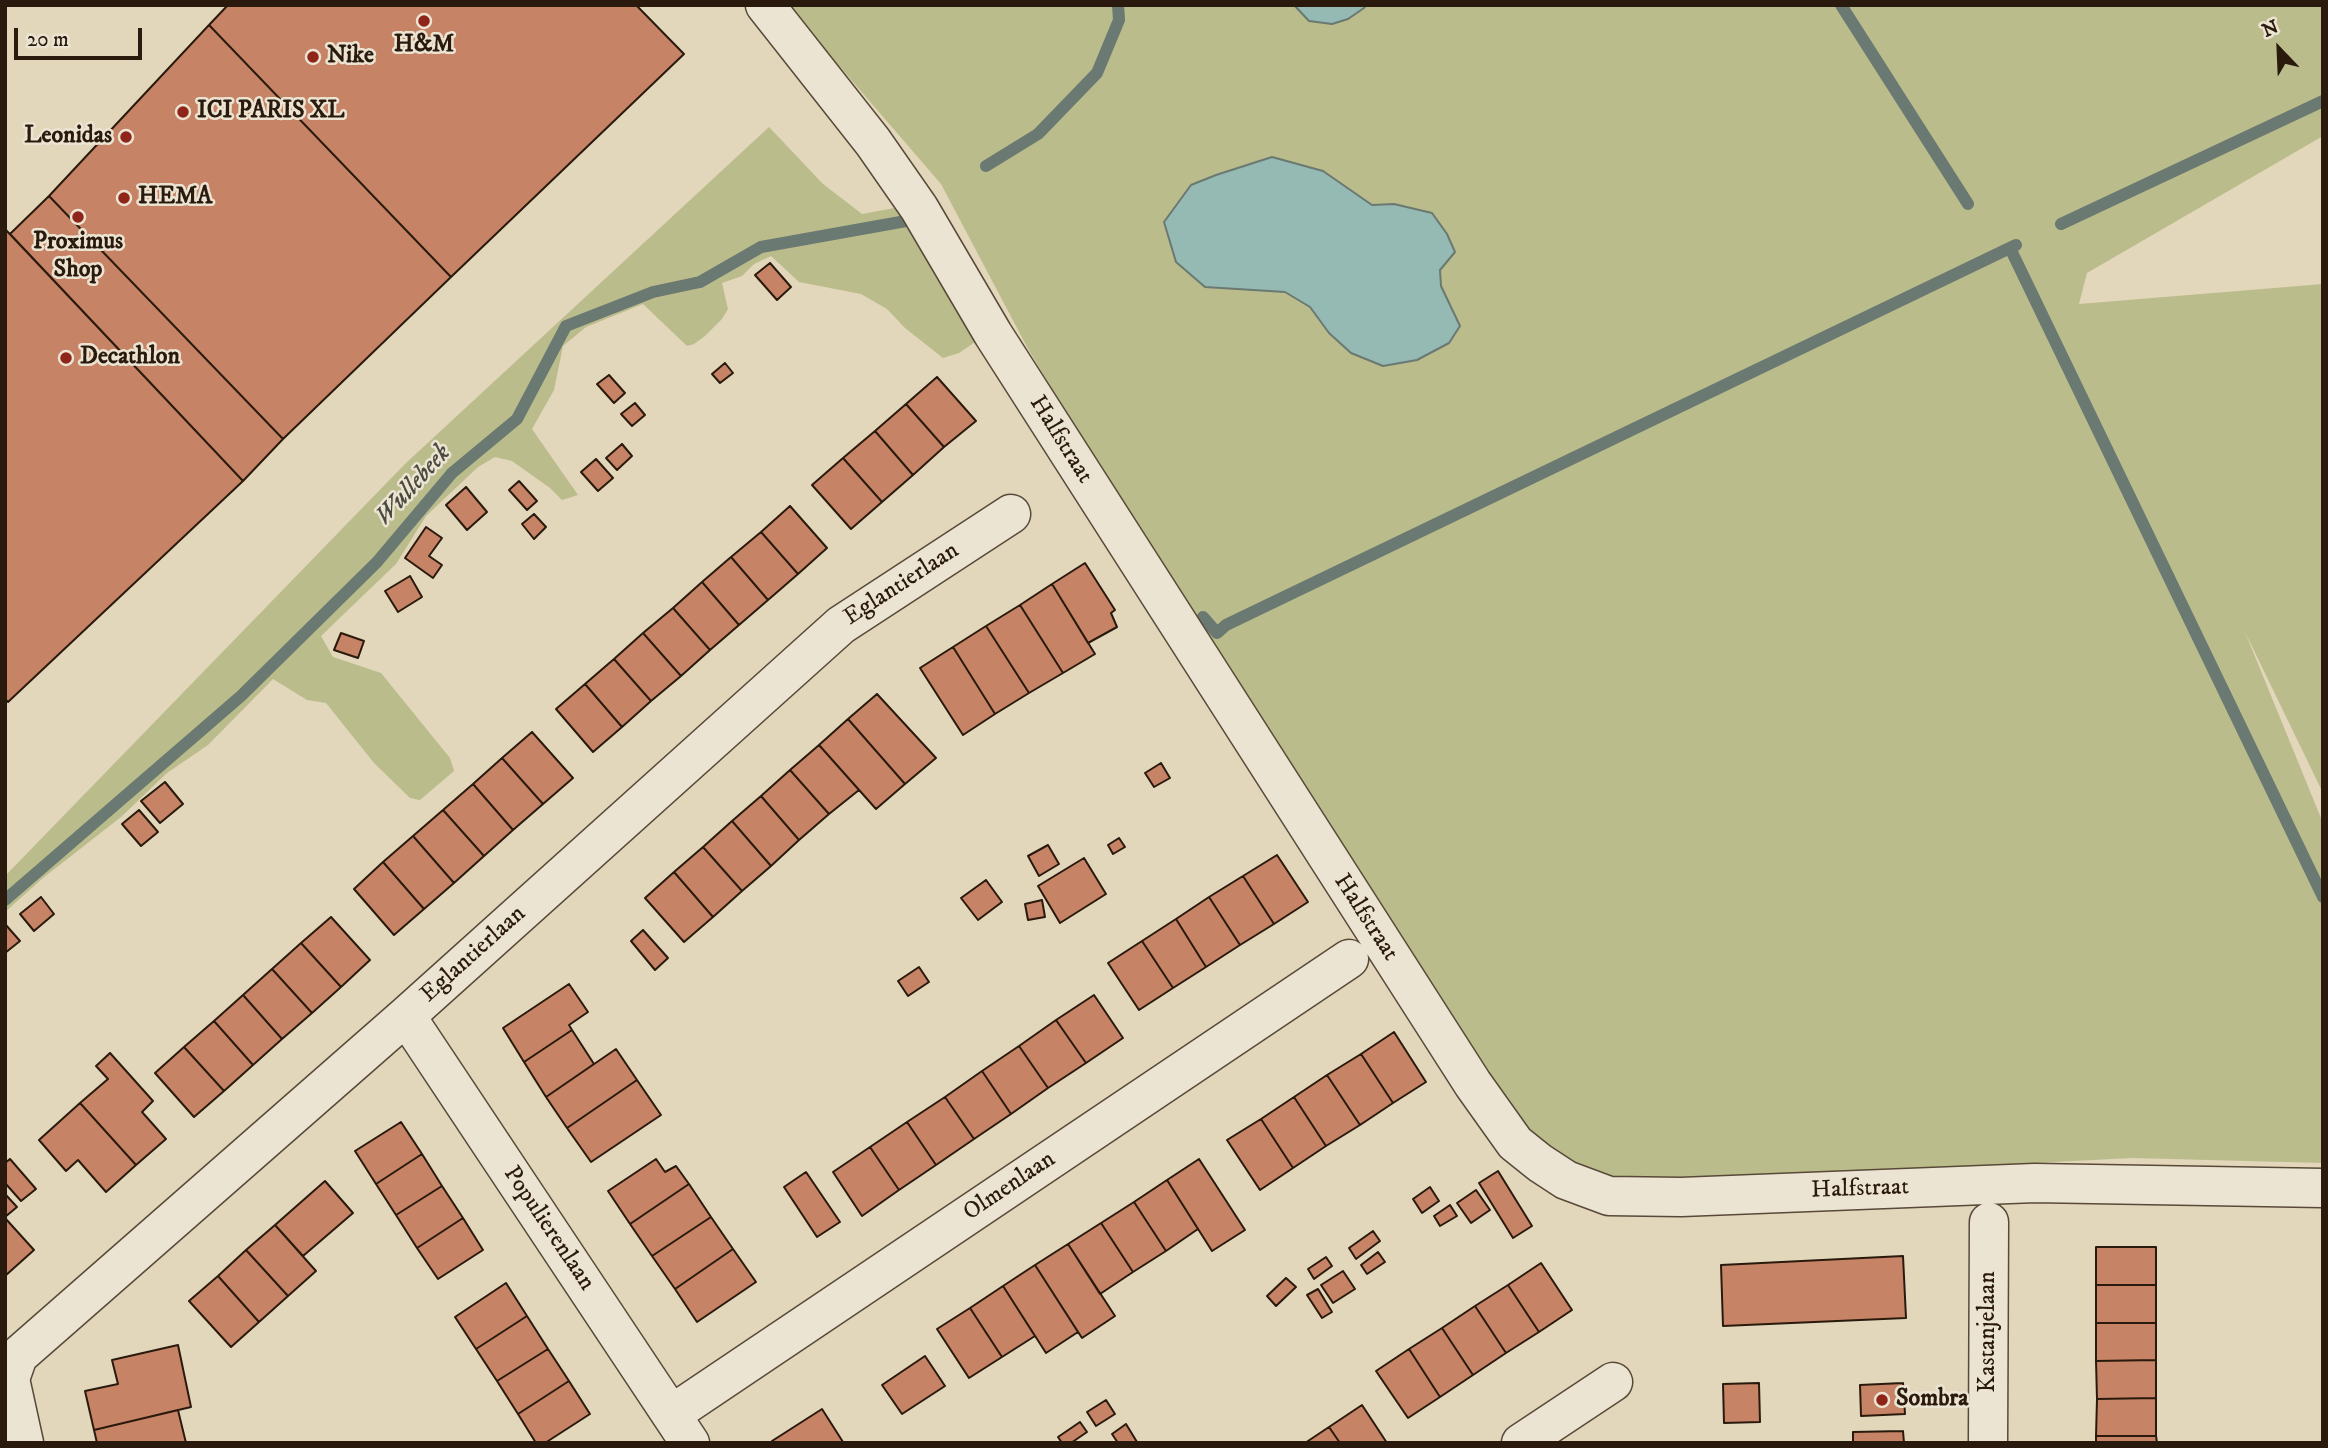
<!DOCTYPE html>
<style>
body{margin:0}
#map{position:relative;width:2328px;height:1448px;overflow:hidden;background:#e2d6bb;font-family:"IM FELL DW Pica",serif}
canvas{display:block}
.frame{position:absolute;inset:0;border:7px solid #2a1a0d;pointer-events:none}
.north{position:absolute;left:2244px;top:14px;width:70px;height:70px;-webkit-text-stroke:5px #ece4d3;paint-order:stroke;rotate:337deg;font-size:19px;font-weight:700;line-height:28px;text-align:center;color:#2a1a0d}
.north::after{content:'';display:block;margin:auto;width:24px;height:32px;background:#2a1a0d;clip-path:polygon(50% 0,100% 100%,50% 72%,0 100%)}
.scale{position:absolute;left:14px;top:28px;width:128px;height:32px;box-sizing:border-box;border:4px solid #2a1a0d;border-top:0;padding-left:9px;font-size:21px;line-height:24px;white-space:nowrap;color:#2a1a0d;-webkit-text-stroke:5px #ece4d3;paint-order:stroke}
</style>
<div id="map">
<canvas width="2328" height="1448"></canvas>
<div class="frame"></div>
<div class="north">N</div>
<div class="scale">20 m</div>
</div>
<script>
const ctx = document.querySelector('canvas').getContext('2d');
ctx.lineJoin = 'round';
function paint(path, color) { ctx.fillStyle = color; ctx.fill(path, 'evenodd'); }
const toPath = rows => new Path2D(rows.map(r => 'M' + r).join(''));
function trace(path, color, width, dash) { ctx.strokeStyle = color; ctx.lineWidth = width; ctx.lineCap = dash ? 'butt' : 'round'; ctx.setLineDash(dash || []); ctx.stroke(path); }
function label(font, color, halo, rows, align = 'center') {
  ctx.font = font + ' "IM FELL DW Pica",serif'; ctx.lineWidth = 5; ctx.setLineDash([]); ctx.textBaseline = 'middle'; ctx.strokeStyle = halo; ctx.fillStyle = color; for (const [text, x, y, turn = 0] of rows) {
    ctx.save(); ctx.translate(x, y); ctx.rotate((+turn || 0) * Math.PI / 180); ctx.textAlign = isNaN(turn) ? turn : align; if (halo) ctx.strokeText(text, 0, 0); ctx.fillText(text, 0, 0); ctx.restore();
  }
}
paint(toPath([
 [780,5,2323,5,2323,136,2087,273,2079,304,2323,284,2323,793,2245,632,2323,823,2323,1163,2132,1158,1702,1180,1584,1176,1533,1138,1400,947,1223,677,1027,347,941,184,834,60],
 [769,127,823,184,862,214,900,207,978,340,959,353,943,358,905,328,887,309,861,294,799,282,771,256,754,264,742,276,722,283,728,309,722,319,705,336,694,344,687,346,643,304,586,327,563,346,554,390,532,429,578,495,562,500,550,488,512,461,495,457,478,467,426,516,396,564,321,636,333,657,381,673,450,758,454,771,420,800,410,798,374,763,326,703,307,700,273,679,208,745,167,773,121,817,43,878,5,912,5,876,405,464]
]), '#bbbc8b');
const water = toPath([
 [1294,5,1366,5,1364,8,1348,19,1332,24,1309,21,1294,5],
 [1272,157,1323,171,1372,205,1394,204,1432,213,1447,234,1455,252,1440,270,1441,286,1460,326,1449,343,1417,360,1383,366,1351,353,1329,333,1310,307,1285,292,1205,287,1176,262,1164,222,1191,185,1216,175,1272,157]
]);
paint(water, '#95b9b3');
trace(water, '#6a7971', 2);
trace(toPath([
 [1841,5,1968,204],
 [986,166,1038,134,1097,73,1119,20,1118,5],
 [2061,224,2323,101],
 [2010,248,2323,897],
 [1203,617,1217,633,1226,625,2016,245],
 [5,900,241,696,377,562,452,473,517,419,566,326,653,292,700,282,761,247,906,221]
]), '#6a7971', 12);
const building = toPath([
 [228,5,636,5,684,54,451,277,209,25,228,5],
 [209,25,451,277,283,439,49,196,209,25],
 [49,196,283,439,243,481,10,234,49,196],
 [5,229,243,481,8,702,5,699,5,229],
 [770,263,791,287,777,300,755,275,770,263],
 [725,363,733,373,720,383,712,374,725,363],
 [609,375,625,393,614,403,597,384,609,375],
 [937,377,976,421,944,447,906,404,937,377],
 [635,403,645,415,632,426,621,414,635,403],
 [906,404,944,447,913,475,875,431,906,404],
 [875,431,913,475,882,502,843,458,875,431],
 [622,444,632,456,617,470,606,458,622,444],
 [843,458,882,502,851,529,812,485,843,458],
 [596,459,613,478,598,491,581,472,596,459],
 [519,481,537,501,527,510,509,490,519,481],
 [466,487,487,512,467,530,446,505,466,487],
 [790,506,827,548,798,574,761,532,790,506],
 [534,514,546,527,534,539,522,524,534,514],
 [426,527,442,538,429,556,442,565,433,578,405,558,426,527],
 [761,532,798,574,768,600,731,557,761,532],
 [731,557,768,600,739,625,702,582,731,557],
 [1085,563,1115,610,1111,613,1117,627,1088,643,1052,584,1085,563],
 [410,576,422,597,398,612,385,591,410,576],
 [702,582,739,625,710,650,673,608,702,582],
 [1052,584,1095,654,1063,673,1020,605,1052,584],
 [1020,605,1063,673,1029,693,986,626,1020,605],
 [673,608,710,650,681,676,643,633,673,608],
 [986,626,1029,693,995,714,953,647,986,626],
 [341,633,364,641,358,658,334,650,341,633],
 [643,633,681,676,651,701,614,659,643,633],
 [953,647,995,714,963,735,920,668,953,647],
 [614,659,651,701,622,727,585,684,614,659],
 [585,684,622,727,593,752,556,709,585,684],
 [877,694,936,758,905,784,848,719,877,694],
 [848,719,905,784,876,809,819,745,848,719],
 [532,732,573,778,543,804,502,758,532,732],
 [819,745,859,790,829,814,790,770,819,745],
 [502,758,543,804,513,830,473,784,502,758],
 [1161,763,1170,778,1154,787,1145,773,1161,763],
 [790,770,829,814,799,840,761,796,790,770],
 [165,782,183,804,160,823,141,801,165,782],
 [473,784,513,830,484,856,443,810,473,784],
 [761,796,799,840,771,866,732,821,761,796],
 [139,810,158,832,141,846,122,824,139,810],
 [443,810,484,856,454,883,413,836,443,810],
 [732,821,771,866,742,891,703,847,732,821],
 [413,836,454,883,424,909,383,862,413,836],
 [1119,838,1125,847,1113,854,1108,845,1119,838],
 [1048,845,1059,864,1039,876,1028,856,1048,845],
 [703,847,742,891,713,917,674,872,703,847],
 [1277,855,1308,902,1274,924,1243,876,1277,855],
 [1084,858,1106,894,1060,923,1038,886,1084,858],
 [383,862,424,909,394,935,354,889,383,862],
 [674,872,713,917,684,942,645,898,674,872],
 [1243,876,1274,924,1240,945,1209,897,1243,876],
 [986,880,1002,902,978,920,961,898,986,880],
 [41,897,54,914,34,931,20,914,41,897],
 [1209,897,1240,945,1206,967,1176,919,1209,897],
 [1042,900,1045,917,1028,920,1025,904,1042,900],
 [331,917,370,960,341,987,301,943,331,917],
 [1176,919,1206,967,1173,988,1142,941,1176,919],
 [5,924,20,941,5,953,5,924],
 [643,930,668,958,655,970,631,941,643,930],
 [1142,941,1173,988,1139,1010,1108,963,1142,941],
 [301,943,341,987,312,1013,272,969,301,943],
 [919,967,929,982,908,996,898,981,919,967],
 [272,969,312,1013,282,1039,243,995,272,969],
 [569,984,588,1012,569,1025,572,1030,524,1062,503,1028,569,984],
 [243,995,282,1039,253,1065,214,1021,243,995],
 [1094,995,1123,1038,1086,1063,1056,1020,1094,995],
 [1056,1020,1086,1063,1048,1088,1019,1046,1056,1020],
 [214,1021,253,1065,224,1091,184,1047,214,1021],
 [572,1030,594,1064,546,1097,524,1062,572,1030],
 [1394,1032,1426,1082,1393,1103,1361,1054,1394,1032],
 [1019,1046,1048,1088,1011,1114,982,1071,1019,1046],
 [184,1047,224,1091,194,1117,155,1073,184,1047],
 [616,1049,637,1080,567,1128,546,1097,616,1049],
 [110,1053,153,1101,142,1112,166,1139,136,1165,80,1103,108,1079,96,1066,110,1053],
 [1361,1054,1393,1103,1360,1125,1327,1075,1361,1054],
 [982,1071,1011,1114,974,1139,945,1097,982,1071],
 [1327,1075,1360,1125,1326,1146,1294,1097,1327,1075],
 [637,1080,661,1115,591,1162,567,1128,637,1080],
 [945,1097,974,1139,936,1165,907,1122,945,1097],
 [1294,1097,1326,1146,1293,1168,1261,1119,1294,1097],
 [80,1103,136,1165,106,1192,78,1160,66,1171,39,1140,80,1103],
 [1261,1119,1293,1168,1260,1190,1227,1140,1261,1119],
 [401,1122,422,1154,376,1184,355,1151,401,1122],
 [907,1122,936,1165,899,1190,870,1147,907,1122],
 [870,1147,899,1190,862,1216,833,1172,870,1147],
 [422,1154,442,1186,396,1215,376,1184,422,1154],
 [10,1159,36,1189,21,1201,5,1183,5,1163,10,1159],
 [656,1159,665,1172,676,1166,689,1184,630,1224,608,1191,656,1159],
 [1199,1159,1245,1230,1212,1251,1167,1180,1199,1159],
 [1498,1171,1532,1226,1513,1238,1479,1183,1498,1171],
 [806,1172,840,1222,817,1237,784,1187,806,1172],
 [1167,1180,1198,1229,1166,1251,1134,1202,1167,1180],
 [325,1181,353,1213,303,1256,275,1225,325,1181],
 [689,1184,711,1217,652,1256,630,1224,689,1184],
 [442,1186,463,1218,417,1248,396,1215,442,1186],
 [1430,1187,1439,1201,1422,1213,1413,1199,1430,1187],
 [1476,1190,1490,1210,1471,1223,1457,1203,1476,1190],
 [5,1194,17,1207,5,1217,5,1194],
 [1134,1202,1166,1251,1133,1272,1101,1223,1134,1202],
 [1450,1205,1457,1216,1440,1226,1434,1216,1450,1205],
 [711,1217,733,1249,675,1289,652,1256,711,1217],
 [5,1218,34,1250,5,1276,5,1218],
 [463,1218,483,1250,438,1279,417,1248,463,1218],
 [1101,1223,1133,1272,1100,1294,1068,1244,1101,1223],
 [275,1225,316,1271,288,1296,246,1250,275,1225],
 [1373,1231,1380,1241,1356,1259,1349,1248,1373,1231],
 [1068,1244,1115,1316,1082,1338,1035,1265,1068,1244],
 [2096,1247,2156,1247,2156,1285,2096,1285,2096,1247],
 [733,1249,756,1282,697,1322,675,1289,733,1249],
 [246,1250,288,1296,259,1322,218,1276,246,1250],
 [1378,1252,1385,1262,1367,1274,1361,1265,1378,1252],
 [1903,1256,1906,1318,1723,1326,1721,1265,1903,1256],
 [1326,1257,1332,1266,1314,1279,1308,1269,1326,1257],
 [1541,1263,1572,1310,1539,1332,1508,1285,1541,1263],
 [1035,1265,1078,1332,1046,1353,1003,1286,1035,1265],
 [1343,1271,1355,1289,1333,1303,1321,1285,1343,1271],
 [218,1276,259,1322,231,1347,189,1301,218,1276],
 [1286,1278,1296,1287,1276,1306,1267,1296,1286,1278],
 [506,1283,527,1316,476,1349,455,1317,506,1283],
 [1508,1285,1539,1332,1506,1353,1475,1306,1508,1285],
 [2096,1285,2156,1285,2156,1323,2096,1323,2096,1285],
 [1003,1286,1035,1336,1002,1357,970,1308,1003,1286],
 [1318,1289,1332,1312,1322,1318,1307,1295,1318,1289],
 [1475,1306,1506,1353,1473,1375,1442,1328,1475,1306],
 [970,1308,1002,1357,969,1378,937,1329,970,1308],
 [527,1316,548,1349,497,1381,476,1349,527,1316],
 [2096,1323,2156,1323,2156,1360,2096,1361,2096,1323],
 [1442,1328,1473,1375,1440,1397,1409,1349,1442,1328],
 [178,1345,191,1407,94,1430,85,1391,118,1384,112,1360,178,1345],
 [548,1349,569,1381,518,1414,497,1381,548,1349],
 [1409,1349,1440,1397,1408,1418,1376,1371,1409,1349],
 [925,1356,945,1386,902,1414,882,1385,925,1356],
 [2156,1360,2156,1398,2097,1399,2096,1361,2156,1360],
 [569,1381,590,1414,545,1443,536,1443,518,1414,569,1381],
 [1759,1383,1760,1422,1724,1423,1723,1384,1759,1383],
 [1903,1383,1905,1414,1861,1416,1860,1385,1903,1383],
 [2156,1398,2156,1436,2096,1436,2097,1399,2156,1398],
 [1106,1400,1115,1414,1096,1426,1087,1412,1106,1400],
 [1362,1405,1387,1443,1340,1443,1329,1427,1362,1405],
 [822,1409,843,1442,774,1443,772,1441,822,1409],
 [178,1410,186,1443,97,1443,94,1430,178,1410],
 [1080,1422,1087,1432,1071,1443,1062,1443,1058,1437,1080,1422],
 [1126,1424,1137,1442,1135,1443,1118,1443,1112,1434,1126,1424],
 [1329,1427,1340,1443,1305,1443,1329,1427],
 [1903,1431,1904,1443,1853,1443,1853,1432,1903,1431],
 [2096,1436,2156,1436,2157,1443,2096,1443,2096,1436]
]);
paint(building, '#c68365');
trace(building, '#2a1a0d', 2);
const minor = toPath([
 [765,5,873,142,919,208,993,334,1473,1084,1515,1143,1540,1163,1566,1180,1609,1196,1681,1197,2035,1183,2323,1188],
 [406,1016,690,1443],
 [672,1414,1349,959],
 [24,1443,10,1379,18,1356,406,1016,841,625,1011,514],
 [1521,1443,1613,1382],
 [1988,1443,1989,1222]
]);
trace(minor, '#584938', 41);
trace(minor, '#ece4d3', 38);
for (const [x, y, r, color] of [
 [424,21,7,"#8f2418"],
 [313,57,7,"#8f2418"],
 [183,112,7,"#8f2418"],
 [126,137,7,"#8f2418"],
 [124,198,7,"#8f2418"],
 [78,217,7,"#8f2418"],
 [66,358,7,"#8f2418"],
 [1882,1400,7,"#8f2418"]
]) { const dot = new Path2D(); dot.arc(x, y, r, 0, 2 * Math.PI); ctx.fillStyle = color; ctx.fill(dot); trace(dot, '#ece4d3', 2.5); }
label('bold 24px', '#2a1a0d', '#ece4d3', [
 ["H&M",424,46,"center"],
 ["Nike",327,57],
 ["ICI PARIS XL",197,112],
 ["Leonidas",112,137,"right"],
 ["HEMA",138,198],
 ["Proximus",78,243,"center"],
 ["Shop",78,271,"center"],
 ["Decathlon",80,358],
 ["Sombra",1896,1400]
], 'left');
label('24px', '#2a1a0d', '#ece4d3', [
 ["Halfstraat",1060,440,58],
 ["Eglantierlaan",902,585,-33],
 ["Halfstraat",1365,918,57],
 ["Eglantierlaan",474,955,-42],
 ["Olmenlaan",1010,1187,-34],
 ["Halfstraat",1860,1190,-2],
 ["Populierenlaan",548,1229,56],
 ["Kastanjelaan",1989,1332,-90]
]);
label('italic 26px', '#4a4a3f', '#ece4d3', [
 ["Wullebeek",414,486,-48]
]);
</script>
